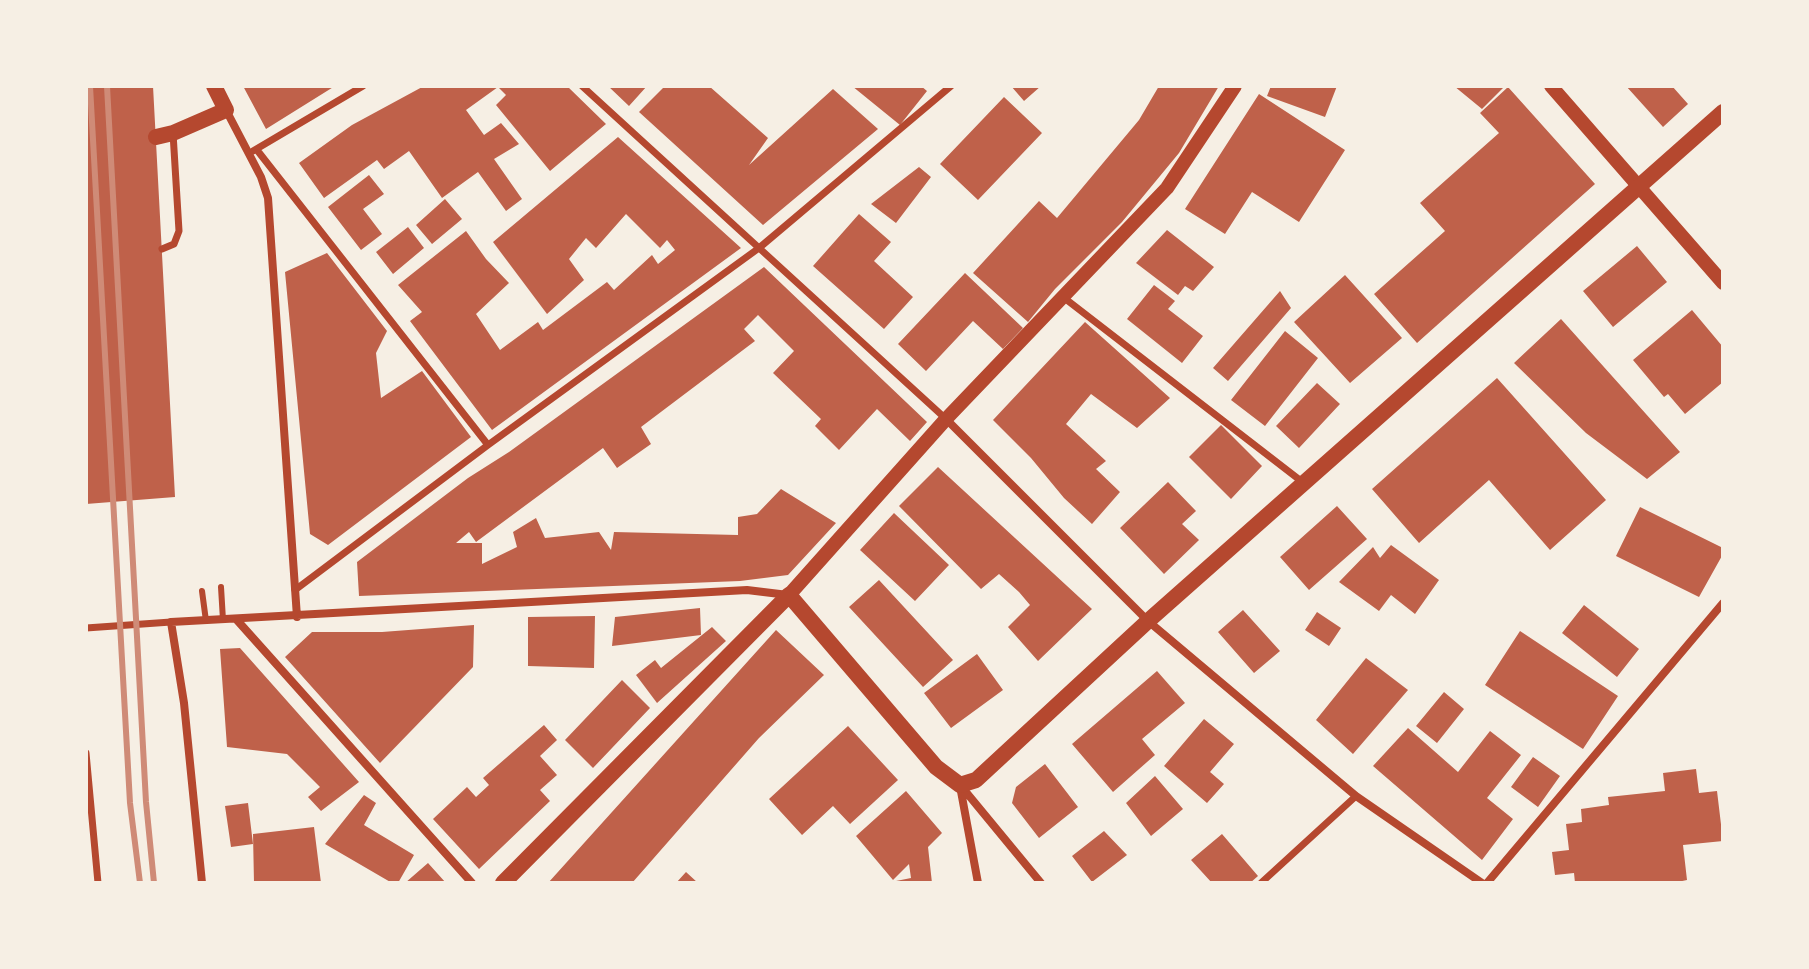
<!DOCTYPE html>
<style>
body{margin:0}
#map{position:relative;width:1809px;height:969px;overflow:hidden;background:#f6efe4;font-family:Ubuntu,sans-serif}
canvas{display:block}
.frame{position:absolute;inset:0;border:88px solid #f6efe4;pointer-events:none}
</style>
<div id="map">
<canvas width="1809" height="969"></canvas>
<div class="frame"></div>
</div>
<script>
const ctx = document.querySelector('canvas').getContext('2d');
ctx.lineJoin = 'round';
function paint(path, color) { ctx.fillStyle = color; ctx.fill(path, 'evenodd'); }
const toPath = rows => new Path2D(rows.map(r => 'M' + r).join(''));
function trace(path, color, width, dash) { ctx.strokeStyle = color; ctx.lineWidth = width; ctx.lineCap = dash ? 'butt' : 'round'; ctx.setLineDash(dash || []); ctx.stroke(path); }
paint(toPath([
 [86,86,153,86,175,497,86,504],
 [243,86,335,86,266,129],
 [424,86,567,86,606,124,550,171,496,105,506,95,498,87,466,110,484,135,501,123,519,144,494,159,522,199,506,211,478,172,442,198,409,151,384,169,377,160,324,198,299,163,352,125],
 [608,86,647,86,629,106],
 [665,86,709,86,768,138,749,165,833,89,878,129,763,225,639,112],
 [852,86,921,86,927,91,900,125],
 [1011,86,1041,86,1024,101],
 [1159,86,1219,86,1179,153,1122,222,1055,289,1028,322,973,273,1039,201,1057,218,1139,120],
 [1271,86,1337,86,1325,117,1267,96],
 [1454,86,1505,86,1482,109],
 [1626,86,1672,86,1688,104,1663,127],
 [1508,87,1595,184,1417,343,1374,294,1445,231,1420,203,1499,133,1480,113],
 [1259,94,1345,150,1299,222,1252,192,1225,234,1185,209],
 [1004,97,1042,133,978,200,940,164],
 [618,137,741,248,492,430,410,321,422,312,398,285,466,231,486,259,509,283,476,314,500,350,538,322,543,330,607,282,614,290,652,255,658,264,675,250,667,240,660,248,626,214,596,248,586,238,569,259,584,280,547,314,493,242],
 [919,167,931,177,896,223,871,204],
 [369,175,384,194,363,209,382,234,361,250,328,207],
 [445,199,462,219,432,244,416,225],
 [859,214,891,242,874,261,913,297,884,329,813,266],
 [408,227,424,248,393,274,376,252],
 [1167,230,1214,267,1193,291,1185,286,1178,295,1136,263],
 [1637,246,1667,282,1613,327,1583,291],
 [327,253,387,331,376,353,381,398,422,371,471,437,328,545,310,534,285,272],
 [764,267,927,422,910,441,877,409,839,450,815,426,821,419,773,373,794,351,758,315,744,329,755,341,641,427,651,444,617,468,603,448,476,542,469,532,456,543,482,543,482,564,517,547,513,532,536,518,545,538,599,532,611,550,614,532,738,535,738,517,757,514,781,489,836,523,788,575,740,581,359,596,357,562,468,478,509,452],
 [965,273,1023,328,1003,349,973,321,926,371,898,344],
 [1345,275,1402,338,1350,383,1294,322],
 [1154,285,1175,301,1168,309,1203,336,1182,363,1127,319],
 [1280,291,1291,308,1228,381,1213,368],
 [1692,310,1723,347,1723,382,1685,414,1668,394,1664,397,1633,360],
 [1561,319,1680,452,1647,479,1586,433,1514,363],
 [1085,322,1170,398,1137,428,1091,394,1066,424,1106,461,1096,469,1120,492,1092,524,1064,498,1031,458,993,420],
 [1285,331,1318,358,1265,426,1231,400],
 [1497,378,1606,500,1550,550,1489,480,1419,543,1372,489],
 [1317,383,1340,404,1299,448,1276,426],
 [1221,425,1262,466,1231,499,1189,457],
 [938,467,1092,609,1038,661,1008,627,1030,605,1019,592,999,574,981,589,899,506],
 [1168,482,1196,511,1182,524,1199,540,1164,574,1120,528],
 [1337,506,1367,539,1309,590,1280,557],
 [1640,507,1723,548,1723,554,1699,597,1616,556],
 [894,513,949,565,915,601,860,550],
 [1391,545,1439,580,1415,614,1391,595,1379,611,1339,582,1373,547,1380,558],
 [879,580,953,660,923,687,849,607],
 [1584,605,1639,649,1617,677,1562,633],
 [700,608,701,635,612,646,615,617],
 [1243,610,1280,651,1254,673,1218,632],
 [1317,612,1341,628,1329,646,1305,630],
 [595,616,594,668,528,666,528,617],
 [474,625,473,667,380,763,285,657,312,632,382,632],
 [712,627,726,641,657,703,636,675,655,660,661,668],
 [776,630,824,675,759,738,632,883,548,883],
 [1520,631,1618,696,1583,749,1485,685],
 [240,648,359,782,321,811,308,797,320,787,287,754,227,747,220,649],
 [977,654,1003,690,951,728,924,693],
 [1366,658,1408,690,1353,754,1316,720],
 [1157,671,1185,703,1142,739,1155,755,1113,792,1072,744],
 [622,680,650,708,593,768,565,740],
 [1444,692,1464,709,1437,743,1416,726],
 [1204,719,1234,744,1210,772,1224,784,1207,803,1164,766],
 [544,725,557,740,540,756,557,775,540,790,550,801,479,869,433,819,467,787,476,797,489,785,483,778],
 [848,726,898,780,850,824,833,806,802,835,769,799],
 [1408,728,1458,772,1490,731,1521,755,1487,798,1513,819,1482,860,1373,766],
 [1533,757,1560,776,1538,807,1511,787],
 [1045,764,1078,807,1039,838,1012,803,1016,787],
 [1696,769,1699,793,1717,791,1723,841,1683,845,1687,880,1673,883,1575,883,1574,873,1555,875,1552,852,1569,850,1566,824,1582,822,1581,809,1609,805,1608,797,1665,791,1663,773],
 [1155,776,1183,809,1151,836,1126,803],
 [906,791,942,833,928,847,932,883,886,883,911,878,909,864,893,880,856,836],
 [364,795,376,803,364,825,414,855,398,883,392,883,325,844],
 [248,803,253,844,231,847,225,806],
 [314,827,321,883,254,883,253,834],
 [1104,831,1127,855,1092,882,1072,856],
 [1222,834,1258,876,1250,883,1212,883,1191,860],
 [428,863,446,883,405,883],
 [686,872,698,883,676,883]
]), '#bf614a');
trace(toPath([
 [221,587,223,620],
 [202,591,206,621]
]), '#b5482f', 6);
trace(toPath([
 [582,86,946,419],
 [257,150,488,445],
 [253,151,363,86],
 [162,249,174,244,179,231,173,133],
 [1063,297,1305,484],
 [295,590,488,445,759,248,951,86],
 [86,628,171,622],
 [86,753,98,883],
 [1261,883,1356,796]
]), '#b5482f', 7);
trace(toPath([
 [226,110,261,177,268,198,297,617],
 [946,419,1148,621,1356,796,1482,883],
 [236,619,472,883],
 [960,786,978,883],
 [961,786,1041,883],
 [202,883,184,703,171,622,747,590,788,595],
 [1487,883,1723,603]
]), '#b5482f', 8);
trace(toPath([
 [1551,86,1723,283],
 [789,595,946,419,1167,188,1235,86]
]), '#b5482f', 14);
trace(toPath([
 [156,137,173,133,226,110,214,86],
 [503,883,789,595,936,767,960,785,976,780,1148,621,1723,112]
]), '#b5482f', 16);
trace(toPath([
 [90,86,130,803,140,883],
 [107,86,146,802,154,883]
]), '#cf8b77', 6);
</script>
